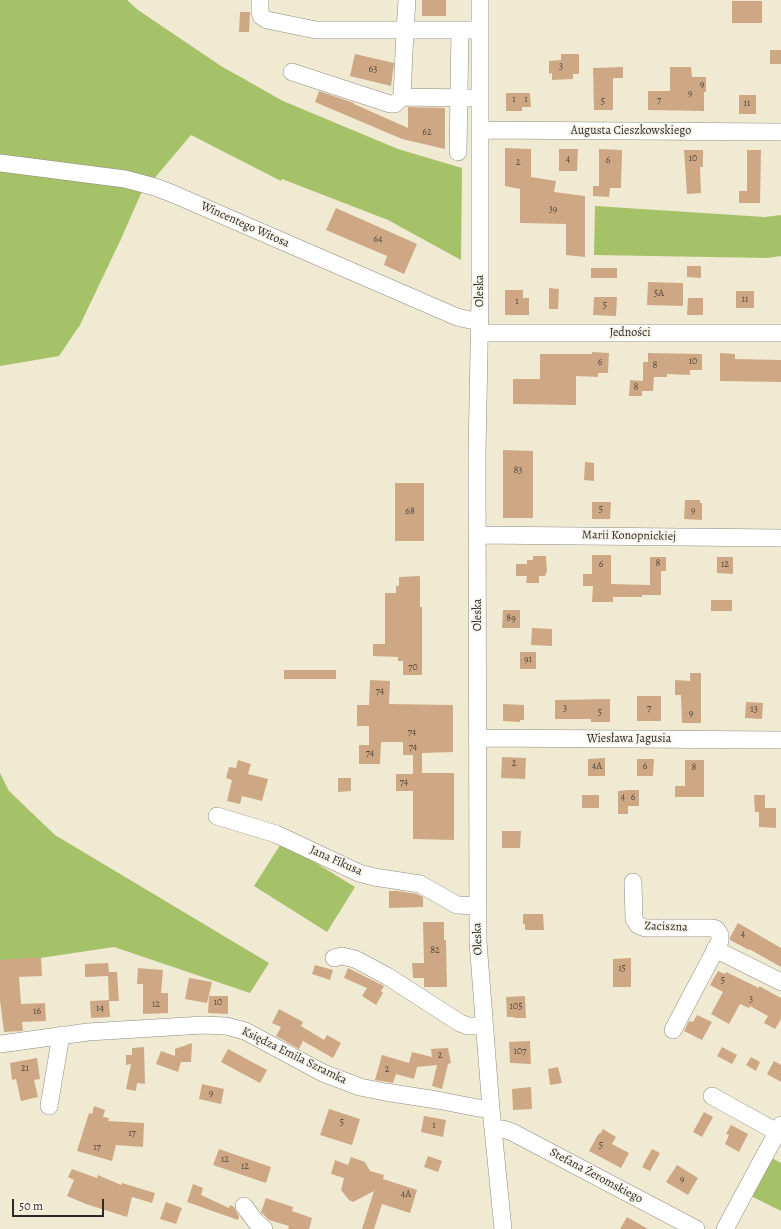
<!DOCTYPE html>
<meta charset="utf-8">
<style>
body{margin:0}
#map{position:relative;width:781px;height:1229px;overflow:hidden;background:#f0ead3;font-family:Alegreya,serif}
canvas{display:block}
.scale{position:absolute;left:12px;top:1199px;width:92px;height:18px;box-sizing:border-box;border:2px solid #2b2b2b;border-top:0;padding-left:5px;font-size:12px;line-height:14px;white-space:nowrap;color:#2b2b2b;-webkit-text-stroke:3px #f7f3e8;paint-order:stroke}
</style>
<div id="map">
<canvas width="781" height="1229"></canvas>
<div class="scale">50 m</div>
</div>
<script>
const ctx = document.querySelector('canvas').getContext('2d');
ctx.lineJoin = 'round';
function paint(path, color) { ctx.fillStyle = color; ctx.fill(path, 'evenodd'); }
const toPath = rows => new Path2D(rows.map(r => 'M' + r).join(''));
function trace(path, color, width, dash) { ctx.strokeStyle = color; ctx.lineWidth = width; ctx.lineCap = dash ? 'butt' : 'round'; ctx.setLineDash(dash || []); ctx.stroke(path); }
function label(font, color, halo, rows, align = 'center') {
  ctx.font = font + ' Alegreya,serif'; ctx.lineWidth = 3.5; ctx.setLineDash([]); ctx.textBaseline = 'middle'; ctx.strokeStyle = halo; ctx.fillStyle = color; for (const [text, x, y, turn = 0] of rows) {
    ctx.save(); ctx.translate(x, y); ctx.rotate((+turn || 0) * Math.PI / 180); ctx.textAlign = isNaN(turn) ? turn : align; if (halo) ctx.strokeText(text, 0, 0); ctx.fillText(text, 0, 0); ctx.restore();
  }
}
paint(toPath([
 [0,0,127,0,138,10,221,66,283,101,398,149,462,168,461,260,388,220,282,179,281,181,191,135,153,180,0,157],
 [0,169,143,189,121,239,80,325,59,356,0,366],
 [595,206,765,217,781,215,781,256,767,258,594,255],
 [0,773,9,791,55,835,269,963,250,993,114,947,0,964],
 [282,842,355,887,327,932,254,886],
 [770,1157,781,1163,781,1211,749,1195]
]), '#a6c269');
paint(toPath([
 [422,0,446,0,446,16,422,16],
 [732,1,762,1,762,23,732,23],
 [240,12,250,12,249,32,239,32],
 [770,50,781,50,781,64,770,64],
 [355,54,394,63,391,86,350,76],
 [561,54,579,54,579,74,573,74,573,79,552,80,552,73,549,74,549,61,561,60],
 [623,67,623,78,613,78,613,110,594,110,593,68],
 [670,67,691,67,692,77,706,77,706,92,704,92,704,111,648,110,648,91,670,91],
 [319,91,354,103,354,104,408,128,408,107,445,108,445,149,402,139,315,102],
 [506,93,530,93,531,107,522,107,522,111,506,111],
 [739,95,756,95,756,114,739,114],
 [505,148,531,149,531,177,556,181,554,192,585,196,585,257,566,255,566,224,520,223,520,189,505,186],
 [559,149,578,149,577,171,559,171],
 [599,149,622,150,621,188,610,188,609,197,593,196,593,186,599,186],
 [684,150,703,150,703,167,700,167,701,193,687,194],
 [747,150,761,150,760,203,739,203,739,191,747,191],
 [336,208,417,244,404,274,384,265,387,256,326,230],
 [687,266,701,266,701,278,687,277],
 [591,268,617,268,617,278,591,278],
 [648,282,683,283,683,306,647,305],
 [549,288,559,289,558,309,549,309],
 [505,290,523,290,523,298,529,298,529,315,505,315],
 [736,291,754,291,754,308,736,308],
 [594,297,617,297,616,316,593,315],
 [688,298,703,298,703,315,687,315],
 [592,352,609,353,608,373,598,373,598,377,576,376,576,405,513,404,513,379,540,379,540,354,592,354],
 [648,353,702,354,702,370,690,370,690,375,667,374,667,377,654,377,653,391,642,391,642,396,629,396,630,380,643,381,643,362,648,362],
 [720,353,735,354,735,359,781,360,781,382,720,381],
 [503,450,533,451,533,518,503,518],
 [585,462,594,463,594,481,584,480],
 [395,483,424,483,424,541,395,541],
 [685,500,700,500,700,503,702,503,702,520,684,519],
 [592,502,611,502,610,519,592,519],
 [592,555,611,555,611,584,650,585,650,557,666,557,666,571,661,571,661,595,642,595,642,597,613,597,613,602,592,602,593,586,583,586,583,574,592,574],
 [533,556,546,556,547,571,545,576,539,576,539,583,526,583,527,576,516,576,516,564,527,564,527,560,533,560],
 [717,557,733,557,733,574,717,573],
 [420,576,420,607,422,607,422,675,403,675,403,661,398,661,398,657,373,656,373,644,385,644,385,593,396,593,396,586,399,586,399,577],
 [711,600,732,600,732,611,711,611],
 [503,610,520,610,520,628,502,628],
 [532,628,552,629,552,646,531,645],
 [520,652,536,652,536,669,520,669],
 [284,670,336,670,336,679,284,679],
 [690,673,701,673,701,723,682,723,681,695,675,695,675,680,690,681],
 [370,680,390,681,389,704,453,705,453,752,422,753,422,773,454,773,454,840,413,839,413,791,396,791,396,774,413,774,413,755,403,755,403,742,381,742,380,764,359,764,359,745,369,745,369,726,357,726,357,705,369,705],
 [637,696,661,696,661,721,637,721],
 [610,699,610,722,591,722,591,719,555,719,555,700],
 [746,702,763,703,762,719,745,718],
 [503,704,524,705,524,720,520,720,520,722,503,721],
 [502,757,526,758,525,779,501,778],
 [605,758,605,776,588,776,588,759],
 [637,759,654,759,653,776,637,776],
 [238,760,251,764,248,774,268,779,262,801,242,796,240,804,227,801,232,780,226,778,229,767,236,768],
 [685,760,704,760,704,797,675,797,675,786,685,786],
 [338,778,351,778,351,791,338,792],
 [628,790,639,790,639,806,628,806,628,814,618,814,618,791],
 [582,795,599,795,599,808,582,808],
 [754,795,765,795,765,808,776,808,776,828,759,827,759,812,755,812],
 [502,831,521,831,520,848,502,848],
 [389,891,398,891,417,894,423,897,423,907,389,908],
 [523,914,543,914,544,930,525,930,525,924,523,924],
 [423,922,444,922,444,940,446,940,447,987,424,987,424,978,413,978,412,963,424,963],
 [738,923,781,948,781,967,749,949,749,950,730,940,730,937],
 [41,957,42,976,19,977,21,1004,45,1003,46,1021,22,1022,23,1031,4,1032,0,1000,0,960],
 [631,958,631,987,613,987,613,959],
 [108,963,109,972,117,972,119,1001,109,1001,110,1017,91,1018,90,1001,109,1000,108,976,85,977,85,964],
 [315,965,333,970,330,980,312,974],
 [138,968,163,970,161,993,168,993,168,1013,143,1014,143,984,137,984],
 [348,968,384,986,381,991,383,993,376,1005,362,996,367,988,344,978],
 [718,971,725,974,726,972,759,988,759,986,781,998,781,1019,775,1029,764,1023,768,1016,750,1006,749,1008,740,1004,729,1024,711,1014,723,992,710,985],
 [189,978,212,982,207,1003,185,999],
 [209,996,228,996,228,1014,208,1013],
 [525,996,526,1018,514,1018,514,1017,507,1017,506,997],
 [279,1009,303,1022,301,1026,324,1040,327,1035,341,1043,333,1058,303,1041,299,1049,276,1036,281,1027,272,1023],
 [697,1015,712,1022,702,1040,684,1031,689,1021,693,1022],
 [530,1041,531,1064,510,1063,509,1042],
 [192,1043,191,1062,181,1062,178,1072,156,1064,161,1051,175,1056,175,1049],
 [144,1047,145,1084,137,1083,136,1091,126,1089,131,1064,126,1065,126,1055,132,1055,132,1048],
 [722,1047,737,1055,732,1064,717,1056],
 [448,1048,451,1063,448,1064,442,1089,432,1086,437,1065,417,1067,414,1079,396,1074,393,1083,375,1080,382,1055,409,1063,412,1052,432,1057,431,1049],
 [228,1049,267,1070,260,1083,221,1062],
 [751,1057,760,1062,756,1071,746,1065],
 [37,1058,40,1079,34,1080,38,1097,21,1101,16,1079,12,1080,10,1063],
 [774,1061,781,1065,781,1082,767,1074],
 [558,1067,562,1083,550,1085,548,1069],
 [202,1084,224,1089,221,1104,199,1099],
 [531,1087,532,1109,513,1110,512,1089],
 [94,1106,105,1110,103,1117,109,1118,108,1121,144,1123,143,1147,116,1145,112,1161,77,1151,89,1113,92,1114],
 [329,1109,360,1119,352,1145,320,1135],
 [704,1112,713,1117,702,1137,693,1132],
 [424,1116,446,1120,443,1137,421,1132],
 [731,1125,748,1134,739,1152,725,1144,729,1135,726,1134],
 [603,1129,616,1137,612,1144,629,1153,621,1168,589,1151,599,1133,600,1134],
 [219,1149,271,1167,266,1183,213,1165],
 [652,1149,660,1153,650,1171,642,1167],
 [428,1156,442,1161,438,1172,424,1167],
 [351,1157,365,1162,370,1171,384,1175,383,1179,417,1190,410,1213,382,1204,374,1229,362,1229,374,1191,353,1202,349,1200,341,1190,344,1178,331,1174,335,1160,348,1165],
 [677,1165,698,1178,688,1195,666,1182],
 [72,1169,97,1178,98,1175,121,1185,122,1183,155,1193,152,1203,132,1197,127,1217,86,1204,67,1196,74,1180,68,1177],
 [193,1184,203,1188,201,1195,229,1208,230,1205,234,1207,239,1217,238,1220,187,1202],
 [266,1198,293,1207,292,1211,312,1218,309,1229,288,1229,289,1226,269,1220,261,1212],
 [166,1202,182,1208,176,1224,160,1219],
 [627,1217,648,1229,620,1229]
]), '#cea885');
const minor = toPath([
 [260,0,260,11,261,16,267,20,316,30,405,30,402,97,395,104,390,104,292,72],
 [407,0,405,30,472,30],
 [480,0,480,299,477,454,478,942,491,1109,503,1229],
 [402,97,470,98],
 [480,130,781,132],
 [458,152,460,30],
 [0,163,125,179,155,187,171,193,457,317,479,322],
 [479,333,781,333],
 [478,535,781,538],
 [477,738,781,740],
 [217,816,276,834,359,873,374,877,420,884,457,905,477,906],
 [633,882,634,919,638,925,645,928,713,928,716,929,720,935,720,941,673,1030],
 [715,949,781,982],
 [334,958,342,956,355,959,387,976,460,1023,468,1026,484,1026],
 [0,1044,88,1032,203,1025,226,1026,245,1031,323,1073,360,1087,385,1092,437,1100,478,1108,491,1109],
 [712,1096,777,1132],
 [49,1106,61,1035],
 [494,1130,503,1129,512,1132,696,1229],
 [244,1206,256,1222,264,1229],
 [725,1229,781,1125]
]);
trace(minor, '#8e8a7f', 18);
trace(minor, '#fff', 17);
label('10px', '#544a42', null, [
 ["3",561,67],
 ["63",373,70],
 ["9",702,85],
 ["9",690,94],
 ["1",514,100],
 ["1",526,100],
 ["7",659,101],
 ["5",603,102],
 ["11",747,104],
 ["62",427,133],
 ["10",693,159],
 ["4",568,160],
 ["6",608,161],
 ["2",518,163],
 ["39",553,210],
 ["64",378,240],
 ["5A",659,294],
 ["11",745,300],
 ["1",517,302],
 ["5",605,306],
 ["10",693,362],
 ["6",600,363],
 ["8",655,366],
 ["8",636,388],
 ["83",518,471],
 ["5",601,510],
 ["9",693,511],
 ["68",410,512],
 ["8",658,564],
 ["6",601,565],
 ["12",725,565],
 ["89",511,619],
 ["91",528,660],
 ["70",413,668],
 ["74",380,692],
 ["3",565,709],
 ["7",649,709],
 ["13",754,710],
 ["5",600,713],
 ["9",691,714],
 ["74",412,733],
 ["74",413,748],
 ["74",370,754],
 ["2",514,764],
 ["4A",597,767],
 ["6",645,767],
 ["8",694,768],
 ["74",404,783],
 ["4",623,798],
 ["6",633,798],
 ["4",743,935],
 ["82",435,951],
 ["15",622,969],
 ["5",723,981],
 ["3",751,1000],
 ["10",218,1003],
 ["12",156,1005],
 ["105",516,1007],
 ["14",100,1009],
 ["16",37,1012],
 ["107",520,1052],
 ["2",440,1056],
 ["21",25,1069],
 ["2",387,1070],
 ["9",211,1094],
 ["5",342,1123],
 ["1",434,1126],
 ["17",132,1134],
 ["5",601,1146],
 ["17",97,1148],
 ["12",225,1160],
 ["12",245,1167],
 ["9",682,1180],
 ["4A",406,1195]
]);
label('12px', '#2b2b2b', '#f7f3e8', [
 ["Augusta Cieszkowskiego",631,131],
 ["Wincentego Witosa",245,225,24],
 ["Oleska",480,291,-90],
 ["Jedności",630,333],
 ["Marii Konopnickiej",629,536,1],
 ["Oleska",478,615,-90],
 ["Wiesława Jagusia",629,739],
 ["Jana Fikusa",336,861,24],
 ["Zaciszna",666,927,2],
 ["Oleska",478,939,-92],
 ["Księdza Emila Szramka",294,1056,26],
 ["Stefana Żeromskiego",596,1176,28]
]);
</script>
